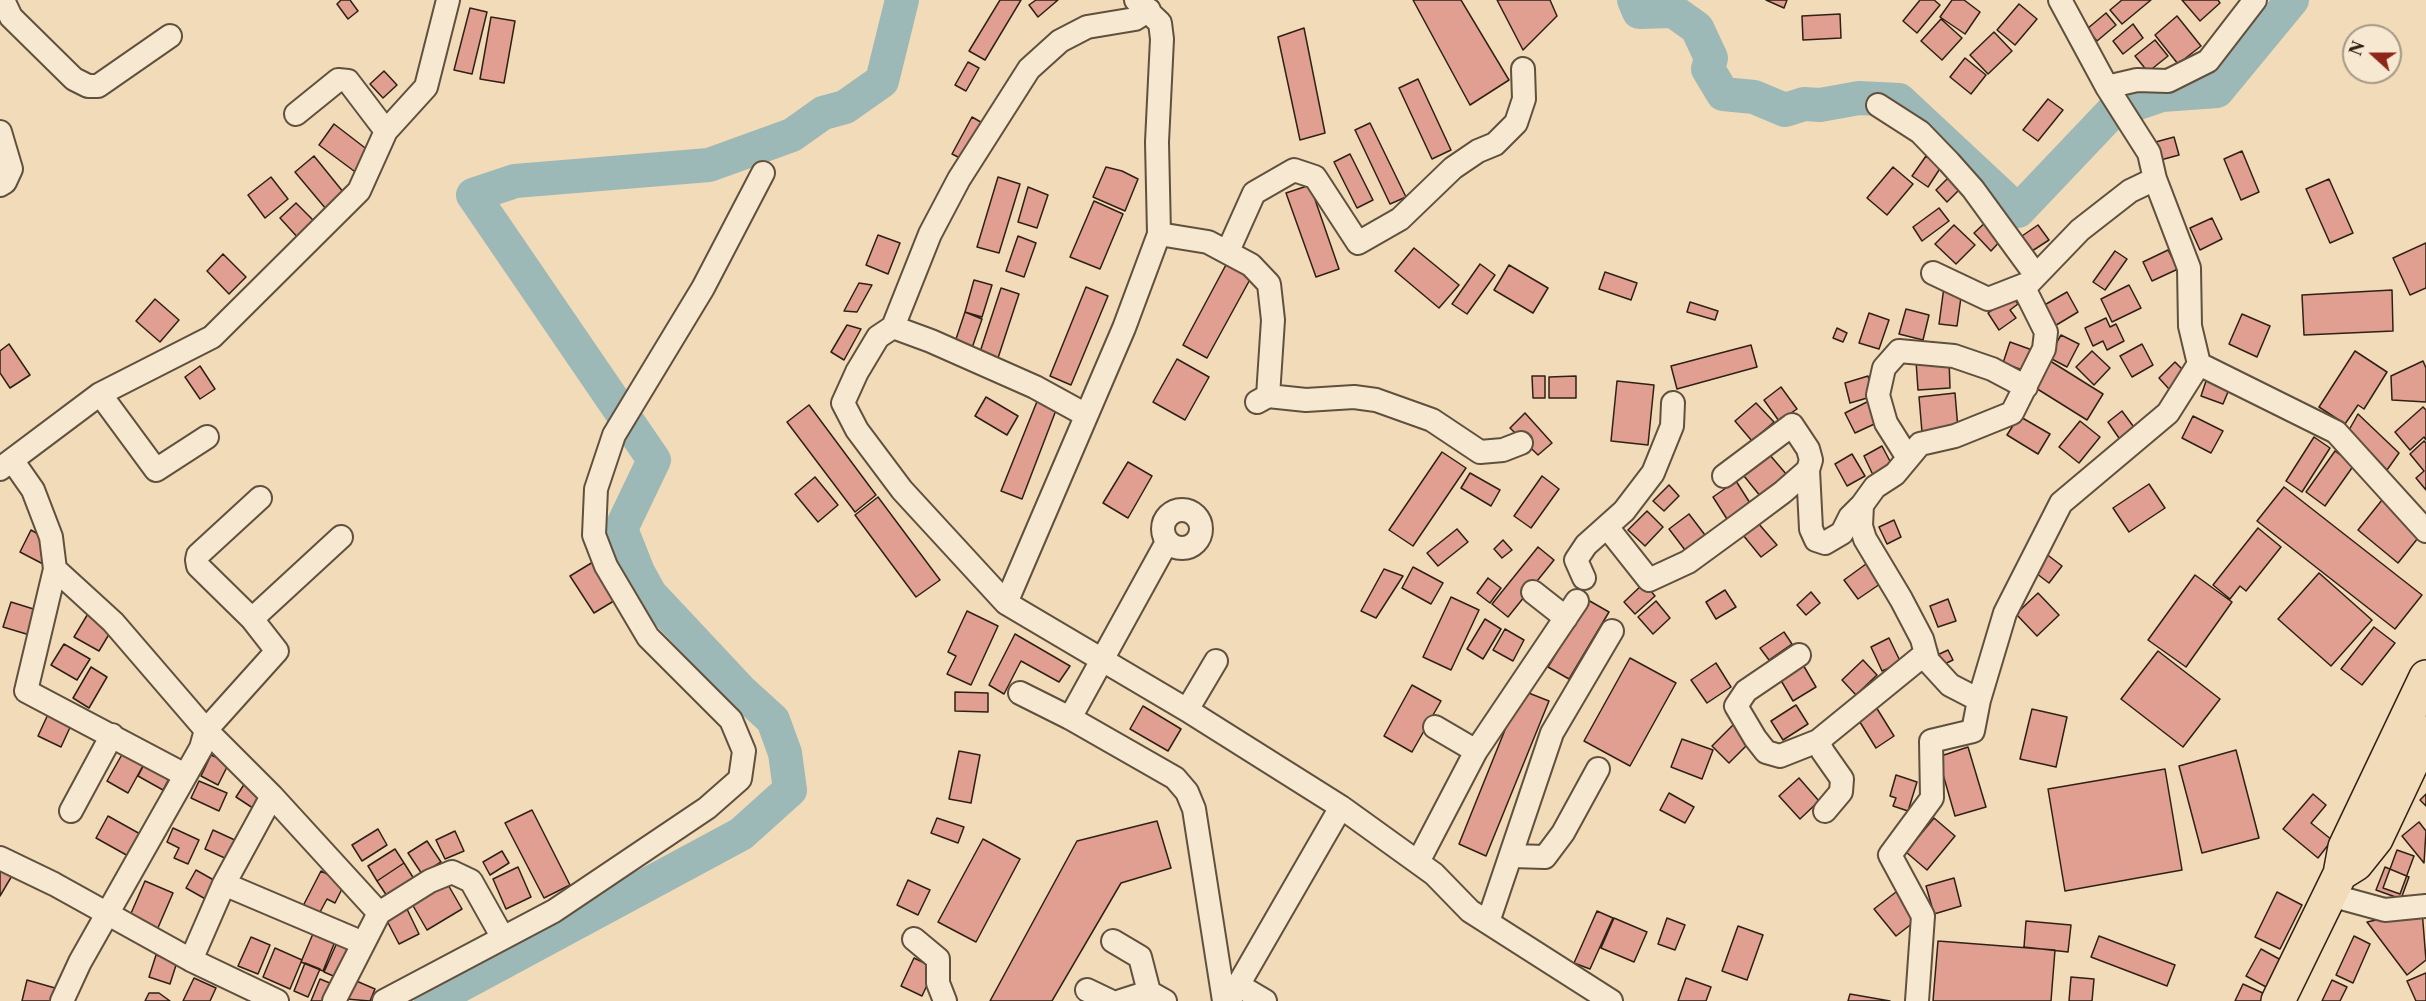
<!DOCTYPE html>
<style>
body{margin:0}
#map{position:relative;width:2426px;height:1001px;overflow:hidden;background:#f1dbb8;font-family:"Libre Caslon Text",serif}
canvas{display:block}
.north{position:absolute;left:2342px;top:24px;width:60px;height:60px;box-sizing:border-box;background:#f6e8d1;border:2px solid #a69886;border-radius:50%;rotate:291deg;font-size:16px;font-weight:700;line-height:24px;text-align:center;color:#2f2115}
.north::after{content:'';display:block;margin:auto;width:21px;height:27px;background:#8f2418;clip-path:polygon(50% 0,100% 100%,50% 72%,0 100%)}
</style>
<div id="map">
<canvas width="2426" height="1001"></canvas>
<div class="north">N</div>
</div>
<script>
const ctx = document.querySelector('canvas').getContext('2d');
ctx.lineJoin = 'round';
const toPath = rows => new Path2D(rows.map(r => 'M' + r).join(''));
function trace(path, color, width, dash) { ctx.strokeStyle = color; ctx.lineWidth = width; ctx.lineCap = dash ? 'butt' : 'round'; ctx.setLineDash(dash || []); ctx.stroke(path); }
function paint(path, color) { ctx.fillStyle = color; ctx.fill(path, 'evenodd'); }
trace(toPath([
 [1634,0,1639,12,1673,11,1697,28,1711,58,1708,69,1723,94,1754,97,1785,110,1804,104,1820,105,1859,98,1899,100,2018,211,2112,112,2162,95,2217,91,2292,0],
 [431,1001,741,834,790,790,785,753,773,720,740,690,650,594,638,572,621,529,654,460,473,195,515,181,709,165,792,135,823,113,845,107,882,81,902,0]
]), '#9cb9b7', 34);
const building = toPath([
 [341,0,350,0,358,11,348,19,337,4,341,0],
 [1000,0,1021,0,985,60,969,51,1000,0],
 [1036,0,1058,0,1038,17,1029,5,1036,0],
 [1413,0,1461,0,1509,80,1470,105,1413,0],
 [1497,0,1550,0,1557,16,1523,50,1497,0],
 [1766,0,1787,0,1784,8,1766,0],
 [1920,0,1934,0,1940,5,1917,33,1903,21,1920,0],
 [1952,0,1964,0,1980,12,1965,34,1940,17,1952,0],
 [2122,0,2151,0,2122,24,2110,10,2122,0],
 [2182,0,2218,0,2220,3,2200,21,2182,0],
 [2019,4,2037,19,2015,45,1997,30,2019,4],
 [470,8,487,12,472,74,454,70,470,8],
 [2106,13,2116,25,2097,41,2087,29,2106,13],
 [1840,14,1841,38,1803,40,1802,16,1840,14],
 [2177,16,2201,46,2178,64,2155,35,2177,16],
 [491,17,515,21,504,83,480,79,491,17],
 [1941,19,1962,38,1942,60,1921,41,1941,19],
 [2133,24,2143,38,2123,54,2113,41,2133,24],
 [1304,28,1325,133,1300,140,1278,37,1304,28],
 [1994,32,2012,51,1988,74,1970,55,1994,32],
 [2155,40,2168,56,2148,72,2135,56,2155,40],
 [1965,58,1986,75,1971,94,1950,77,1965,58],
 [968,62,979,68,966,91,955,85,968,62],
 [384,71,397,85,383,98,370,84,384,71],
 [1418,79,1451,150,1432,159,1399,88,1418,79],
 [2048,99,2063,110,2038,141,2023,130,2048,99],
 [972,117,986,125,966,161,952,154,972,117],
 [1370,123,1406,197,1390,204,1355,130,1370,123],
 [334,124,373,154,358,174,319,145,334,124],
 [2174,137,2179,155,2157,161,2152,143,2174,137],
 [2242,151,2259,192,2241,200,2224,159,2242,151],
 [1350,154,1373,200,1357,208,1334,162,1350,154],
 [314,156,344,193,326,209,295,172,314,156],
 [1926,156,1941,167,1928,187,1912,176,1926,156],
 [1106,167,1122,171,1138,179,1125,211,1093,197,1106,167],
 [1893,167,1913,184,1887,215,1867,198,1893,167],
 [1950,176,1961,188,1947,202,1936,190,1950,176],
 [271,177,288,199,265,218,248,195,271,177],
 [998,177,1020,184,999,253,977,247,998,177],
 [2329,179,2353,233,2330,243,2306,189,2329,179],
 [1310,185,1339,269,1316,277,1286,193,1310,185],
 [1028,187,1048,195,1037,228,1018,222,1028,187],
 [1094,201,1123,214,1100,269,1070,257,1094,201],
 [296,203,317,224,300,240,280,218,296,203],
 [1939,208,1949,221,1922,241,1913,227,1939,208],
 [2212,218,2222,239,2200,250,2190,228,2212,218],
 [1987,221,2003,238,1991,251,1974,233,1987,221],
 [1954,225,1975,245,1956,264,1935,244,1954,225],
 [2038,225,2049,240,2029,253,2019,238,2038,225],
 [878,235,900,243,888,274,866,265,878,235],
 [1018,236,1036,243,1024,277,1006,271,1018,236],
 [2426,243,2426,288,2410,295,2393,258,2426,243],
 [1414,248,1459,285,1439,308,1395,271,1414,248],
 [2168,250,2178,269,2152,281,2143,262,2168,250],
 [2115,251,2127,259,2105,290,2093,282,2115,251],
 [223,254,246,277,229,294,207,271,223,254],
 [1228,261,1253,274,1207,358,1183,345,1228,261],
 [1480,264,1495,275,1467,314,1452,304,1480,264],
 [1509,265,1548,288,1533,313,1494,290,1509,265],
 [1605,272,1637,283,1631,300,1599,289,1605,272],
 [974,280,992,285,982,317,965,312,974,280],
 [859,283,872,285,857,312,844,311,859,283],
 [2129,285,2141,308,2112,322,2101,299,2129,285],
 [1086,287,1108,296,1071,385,1050,376,1086,287],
 [1944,287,1962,290,1957,326,1939,324,1944,287],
 [1001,288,1019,294,998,358,980,352,1001,288],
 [2392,290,2393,331,2304,335,2302,295,2392,290],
 [2067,292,2078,312,2053,327,2041,307,2067,292],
 [2012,296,2018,304,2010,310,2016,318,1999,330,1988,313,2012,296],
 [155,299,179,320,160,342,136,321,155,299],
 [1690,302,1718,311,1715,320,1687,312,1690,302],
 [1906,309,1929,315,1923,340,1899,334,1906,309],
 [965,312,982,319,972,348,955,342,965,312],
 [1869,313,1889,320,1879,349,1859,343,1869,313],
 [2242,314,2270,326,2257,357,2229,344,2242,314],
 [2106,318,2110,327,2116,324,2124,341,2107,350,2103,341,2093,346,2085,328,2106,318],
 [847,325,861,329,844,360,831,352,847,325],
 [1837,328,1847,333,1843,342,1833,338,1837,328],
 [2061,335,2079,344,2067,367,2048,357,2061,335],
 [2010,342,2035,351,2028,372,2003,363,2010,342],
 [9,344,30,375,10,388,0,373,0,351,9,344],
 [2142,344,2153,365,2132,377,2120,356,2142,344],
 [1751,345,1757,367,1677,389,1671,366,1751,345],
 [2092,351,2110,368,2094,385,2076,367,2092,351],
 [2355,351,2387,372,2364,409,2358,405,2345,424,2319,407,2355,351],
 [1177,359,1209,377,1185,420,1153,402,1177,359],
 [1949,359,1950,388,1918,390,1916,361,1949,359],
 [2047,359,2103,394,2087,420,2031,385,2047,359],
 [2423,361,2426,368,2426,402,2392,400,2391,376,2423,361],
 [2175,362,2186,373,2169,389,2159,378,2175,362],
 [200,366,215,389,200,399,185,377,200,366],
 [1532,376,1545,376,1545,398,1533,398,1532,376],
 [1576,376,1576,398,1549,398,1549,377,1576,376],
 [1868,376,1874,396,1850,403,1845,383,1868,376],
 [2207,378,2230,387,2223,404,2201,396,2207,378],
 [1617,381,1654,385,1648,445,1611,441,1617,381],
 [1781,387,1797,409,1779,421,1764,400,1781,387],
 [1955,393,1958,429,1922,432,1919,397,1955,393],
 [986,397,1018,416,1007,435,975,416,986,397],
 [1038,399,1058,405,1022,499,1001,491,1038,399],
 [1873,399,1883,420,1855,433,1845,413,1873,399],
 [1756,403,1774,422,1752,441,1735,421,1756,403],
 [809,405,876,495,855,512,787,422,809,405],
 [2423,407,2426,410,2426,440,2424,437,2410,450,2395,432,2423,407],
 [2122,411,2136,430,2121,441,2108,422,2122,411],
 [1525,413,1552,443,1538,455,1510,428,1525,413],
 [2358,414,2399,453,2387,470,2349,430,2358,414],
 [2019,416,2050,434,2038,454,2007,435,2019,416],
 [2193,416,2223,431,2211,453,2182,438,2193,416],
 [2080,421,2100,437,2079,463,2059,447,2080,421],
 [2314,437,2330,448,2302,492,2286,481,2314,437],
 [2424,441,2426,443,2426,490,2416,478,2424,471,2410,454,2424,441],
 [1882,446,1892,465,1873,475,1864,456,1882,446],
 [2335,451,2354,465,2325,506,2306,492,2335,451],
 [1442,452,1466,468,1413,546,1389,530,1442,452],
 [1769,454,1787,475,1761,497,1744,476,1769,454],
 [1852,454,1865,476,1847,486,1835,464,1852,454],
 [1128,462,1152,476,1128,518,1103,503,1128,462],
 [1470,473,1500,490,1491,506,1461,488,1470,473],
 [1542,476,1559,489,1531,528,1514,516,1542,476],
 [815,477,838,505,818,522,795,494,815,477],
 [1736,481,1750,503,1727,519,1713,497,1736,481],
 [2149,484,2165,508,2129,532,2113,508,2149,484],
 [1669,485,1679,496,1664,511,1653,501,1669,485],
 [2284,487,2422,595,2395,629,2257,521,2284,487],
 [878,497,940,580,916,597,855,515,878,497],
 [2382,500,2422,533,2398,563,2358,530,2382,500],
 [1647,511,1663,527,1645,546,1628,530,1647,511],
 [1689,514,1705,535,1685,550,1669,529,1689,514],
 [1894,520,1901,537,1887,544,1879,527,1894,520],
 [1758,523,1777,545,1761,557,1743,535,1758,523],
 [2258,528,2281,547,2246,591,2240,586,2230,599,2213,585,2258,528],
 [1457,529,1468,542,1438,566,1427,553,1457,529],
 [31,530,50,541,45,565,20,552,31,530],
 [1503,540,1512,550,1502,558,1494,549,1503,540],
 [1538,547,1554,560,1508,617,1492,604,1538,547],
 [2045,553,2062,566,2049,583,2032,570,2045,553],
 [593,562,617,599,594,613,570,576,593,562],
 [1866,564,1880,584,1858,599,1844,580,1866,564],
 [1413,567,1443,583,1431,604,1402,588,1413,567],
 [1384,569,1403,576,1376,618,1361,611,1384,569],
 [2319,573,2372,620,2331,666,2278,619,2319,573],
 [2195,575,2232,602,2186,667,2148,640,2195,575],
 [1488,578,1501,588,1490,603,1477,593,1488,578],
 [1644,583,1655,596,1635,614,1624,602,1644,583],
 [1725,590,1736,607,1716,619,1706,602,1725,590],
 [1811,592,1820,603,1806,615,1797,605,1811,592],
 [2038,593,2059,615,2037,636,2016,614,2038,593],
 [1451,597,1479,610,1451,670,1423,657,1451,597],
 [1948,599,1956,621,1938,627,1930,606,1948,599],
 [1588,600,1609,612,1569,679,1548,667,1588,600],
 [1656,601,1670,618,1653,634,1638,617,1656,601],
 [11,602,40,611,33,636,3,627,11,602],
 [967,611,998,626,971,685,947,674,956,656,948,652,967,611],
 [89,612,114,626,99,651,74,637,89,612],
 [1485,619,1501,629,1483,659,1467,649,1485,619],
 [2374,627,2395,643,2362,685,2341,669,2374,627],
 [1505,629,1524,640,1513,661,1493,650,1505,629],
 [1784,632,1792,644,1769,660,1760,648,1784,632],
 [1015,634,1070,666,1059,682,1021,661,1004,694,989,685,1015,634],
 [1889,638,1901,663,1882,671,1871,647,1889,638],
 [64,644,90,659,77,680,51,665,64,644],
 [1948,650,1953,660,1938,667,1933,657,1948,650],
 [2158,651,2220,699,2183,747,2121,699,2158,651],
 [1630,658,1676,683,1630,766,1584,741,1630,658],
 [1863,660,1877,675,1856,695,1842,680,1863,660],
 [1716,663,1731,687,1707,703,1691,680,1716,663],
 [1802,663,1816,687,1793,701,1779,677,1802,663],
 [91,667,107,677,89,708,73,698,91,667],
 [1412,685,1441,701,1412,752,1384,736,1412,685],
 [1521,690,1549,701,1486,856,1459,844,1521,690],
 [955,692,988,693,988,712,955,711,955,692],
 [1796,705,1808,724,1783,740,1771,721,1796,705],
 [1143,706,1181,729,1168,751,1130,729,1143,706],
 [1876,707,1894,736,1876,748,1858,719,1876,707],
 [2032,709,2067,717,2056,767,2020,759,2032,709],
 [50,710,73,721,61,747,38,736,50,710],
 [1734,724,1751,741,1729,763,1712,746,1734,724],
 [1682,739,1713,750,1702,779,1671,767,1682,739],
 [1968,747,1986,807,1955,816,1938,757,1968,747],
 [2236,750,2259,838,2202,853,2179,766,2236,750],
 [124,751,145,762,128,793,107,781,124,751],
 [959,751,980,755,971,803,949,799,959,751],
 [211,755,229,763,218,785,201,776,211,755],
 [146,761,171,775,163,790,138,776,146,761],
 [2165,769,2182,870,2065,891,2048,789,2165,769],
 [1896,775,1917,782,1908,811,1893,806,1896,798,1890,796,1896,775],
 [1799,778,1819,801,1800,819,1779,796,1799,778],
 [199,781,227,793,219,811,191,798,199,781],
 [245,783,268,797,259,812,236,797,245,783],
 [1669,793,1694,807,1685,823,1660,810,1669,793],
 [2313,794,2326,805,2311,823,2332,840,2318,858,2283,829,2313,794],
 [2426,794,2426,806,2420,800,2426,794],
 [532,810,570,885,544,898,505,823,532,810],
 [108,816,142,835,130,857,96,838,108,816],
 [937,818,964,827,958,843,931,833,937,818],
 [1934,818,1955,836,1927,870,1906,852,1934,818],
 [1157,821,1171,868,1121,883,1052,1001,990,1001,1077,841,1157,821],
 [2419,822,2426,831,2424,863,2402,836,2419,822],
 [173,828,199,840,188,864,174,858,179,848,167,842,173,828],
 [378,829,387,845,362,861,352,845,378,829],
 [213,830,237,841,229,860,205,849,213,830],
 [455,831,464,851,445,859,436,840,455,831],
 [983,839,1020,859,976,942,938,922,983,839],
 [427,841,441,862,422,874,408,853,427,841],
 [395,849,404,863,377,881,368,866,395,849],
 [2397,850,2414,856,2400,894,2383,888,2397,850],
 [502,851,509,863,490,875,483,862,502,851],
 [404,863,416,882,389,899,377,881,404,863],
 [0,866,13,874,0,896,0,866],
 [518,867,531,897,506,909,493,879,518,867],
 [2385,867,2409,877,2401,899,2376,890,2385,867],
 [196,870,219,883,209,901,186,888,196,870],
 [321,871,345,883,335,903,327,899,319,914,303,906,321,871],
 [1954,878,1961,906,1934,914,1926,886,1954,878],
 [908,880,930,890,918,915,897,905,908,880],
 [145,881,173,893,157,930,129,918,145,881],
 [447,883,462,909,427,930,412,904,447,883],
 [1896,892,1918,919,1896,936,1874,909,1896,892],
 [2277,892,2302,905,2280,949,2255,937,2277,892],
 [406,907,419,934,399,944,385,917,406,907],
 [2422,910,2426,960,2407,975,2367,922,2422,910],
 [1597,911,1613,918,1590,969,1574,963,1597,911],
 [1614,918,1647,932,1634,962,1601,948,1614,918],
 [1667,918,1685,925,1675,950,1658,944,1667,918],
 [2026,921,2071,925,2068,952,2024,947,2026,921],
 [1738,926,1763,935,1747,980,1722,971,1738,926],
 [315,929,336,939,323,971,301,962,315,929],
 [2099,936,2175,965,2167,986,2091,957,2099,936],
 [2354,936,2370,944,2353,983,2336,975,2354,936],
 [251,937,270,945,258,974,238,966,251,937],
 [339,938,353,944,338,978,324,972,339,938],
 [1938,941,2055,950,2051,1001,1933,1001,1938,941],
 [275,948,302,960,290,989,263,977,275,948],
 [2261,949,2281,960,2266,987,2246,976,2261,949],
 [156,955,177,962,170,984,149,977,156,955],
 [914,958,935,968,922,996,901,986,914,958],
 [305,963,320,969,308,997,294,991,305,963],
 [2426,973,2426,1001,2416,1001,2407,981,2426,973],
 [2071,977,2094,979,2092,1001,2069,1001,2071,977],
 [194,978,216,988,210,1001,183,1001,194,978],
 [1686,978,1711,987,1706,1001,1678,1001,1686,978],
 [320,979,337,986,330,1001,311,1001,320,979],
 [27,980,62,990,59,1001,22,1001,27,980],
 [354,980,375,989,370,1001,346,999,354,980],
 [2332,980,2347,987,2340,1001,2322,1001,2332,980],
 [2243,984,2265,994,2262,1001,2235,1001,2243,984],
 [149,993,159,993,170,1001,145,1001,149,993],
 [1850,994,1890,1001,1848,1001,1850,994]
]);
paint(building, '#e09f90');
trace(building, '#2f2115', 1.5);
const minor = toPath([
 [3,0,11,17,74,79,88,86,98,86,170,36],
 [2060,0,2107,87,2149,153,2155,179,2189,268,2190,326,2199,364,2336,432,2426,531],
 [2107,87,2137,80,2168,81,2208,61,2255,0],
 [1878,105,1920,132,1949,162,1973,189,2035,274],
 [296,114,338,80,348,81,386,131],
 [0,132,11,169,5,182,0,185],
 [1159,234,1208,242,1251,265,1269,284,1273,320,1268,396],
 [1228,251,1254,193,1294,170,1315,177,1358,243,1400,219,1453,168,1478,151,1495,144,1516,123,1524,99,1523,69],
 [1933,273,1988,299,2029,283],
 [893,327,930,234,959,179,1029,69,1060,41,1087,27,1135,19,1149,10],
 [100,394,156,470,207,437],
 [1257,402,1268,396,1306,400,1354,397,1376,400,1432,420,1480,452,1503,450,1521,443],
 [1086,415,1035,387,931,341,893,327,878,337,857,372,843,403,857,430,902,490,1006,603,1187,710,1341,807,1434,874,1470,911,1611,1001],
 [1908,458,1886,423,1878,395,1884,368,1899,351,1954,356,1992,369,2026,387],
 [12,460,33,490,51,537,55,569,113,622,206,730,277,651,252,619,198,566,197,560,198,555,260,498],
 [0,469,100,394,212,337,359,191,386,131,426,87,448,0],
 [1808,470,1811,529,1816,540,1825,543,1842,533,1850,517,1862,505],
 '1163 529a19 19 0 1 1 38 0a19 19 0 1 1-38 0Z',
 [1607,527,1649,580,1688,562,1740,524,1783,492,1808,470,1811,460,1808,449,1792,425,1724,476],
 [55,569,26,691,185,775],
 [1584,578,1576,560,1586,545,1624,511,1653,473,1672,426,1673,403],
 [1533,592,1566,618],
 [1006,603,1124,328,1159,234,1157,142,1162,39,1160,23,1136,0],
 [252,619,341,537],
 [1799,655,1746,691,1736,706,1755,738,1766,752,1780,756,1818,741],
 [1020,693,1070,718,1175,778,1187,792,1194,809,1224,1001],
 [1979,700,1950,685,1928,661,1922,639,1901,599,1865,539,1861,526,1862,505,1875,487,1895,474,1920,444,1955,436,2012,413,2044,349,2046,332,2025,290,2029,283,2080,230,2130,191,2155,179],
 [1187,710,1216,661],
 [1070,718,1167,542],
 [1476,751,1577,601],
 [71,811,112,735],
 [1825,811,1841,792,1842,779,1823,752,1818,741,1926,653],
 [1512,856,1545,857,1563,833,1598,769],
 [0,858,54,884,191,960,277,1001],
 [1418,862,1476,751,1435,727],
 [224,884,363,943],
 [2330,895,2385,910,2426,906],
 [1488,922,1552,733,1612,631],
 [914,939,938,959,938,983,945,1001],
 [1113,941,1140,957,1149,992,1165,1001],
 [191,960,224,884,272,796,379,913],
 [1238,985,1265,1001],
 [1087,990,1110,1001],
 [62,1001,80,962,201,748,206,730,272,796],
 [334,1001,379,913,430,881,452,872,471,881,503,938],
 [384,1001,554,911,707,808,740,779,744,751,731,720,648,637,606,566,594,535,596,489,614,435,703,288,763,173],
 [1121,1001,1149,992],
 [1229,1001,1341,807],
 [1917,1001,1923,916,1890,855,1932,798,1931,741,1973,731,1979,700,2005,613,2061,503,2168,413,2199,364]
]);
const highway = toPath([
 [2340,874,2356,864,2376,839,2426,733],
 [2278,1001,2340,874,2345,847,2426,677]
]);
trace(minor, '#60503e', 26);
trace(highway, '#2f2115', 36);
trace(minor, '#f6e8d1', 22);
trace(highway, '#f1dbb8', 33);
</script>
